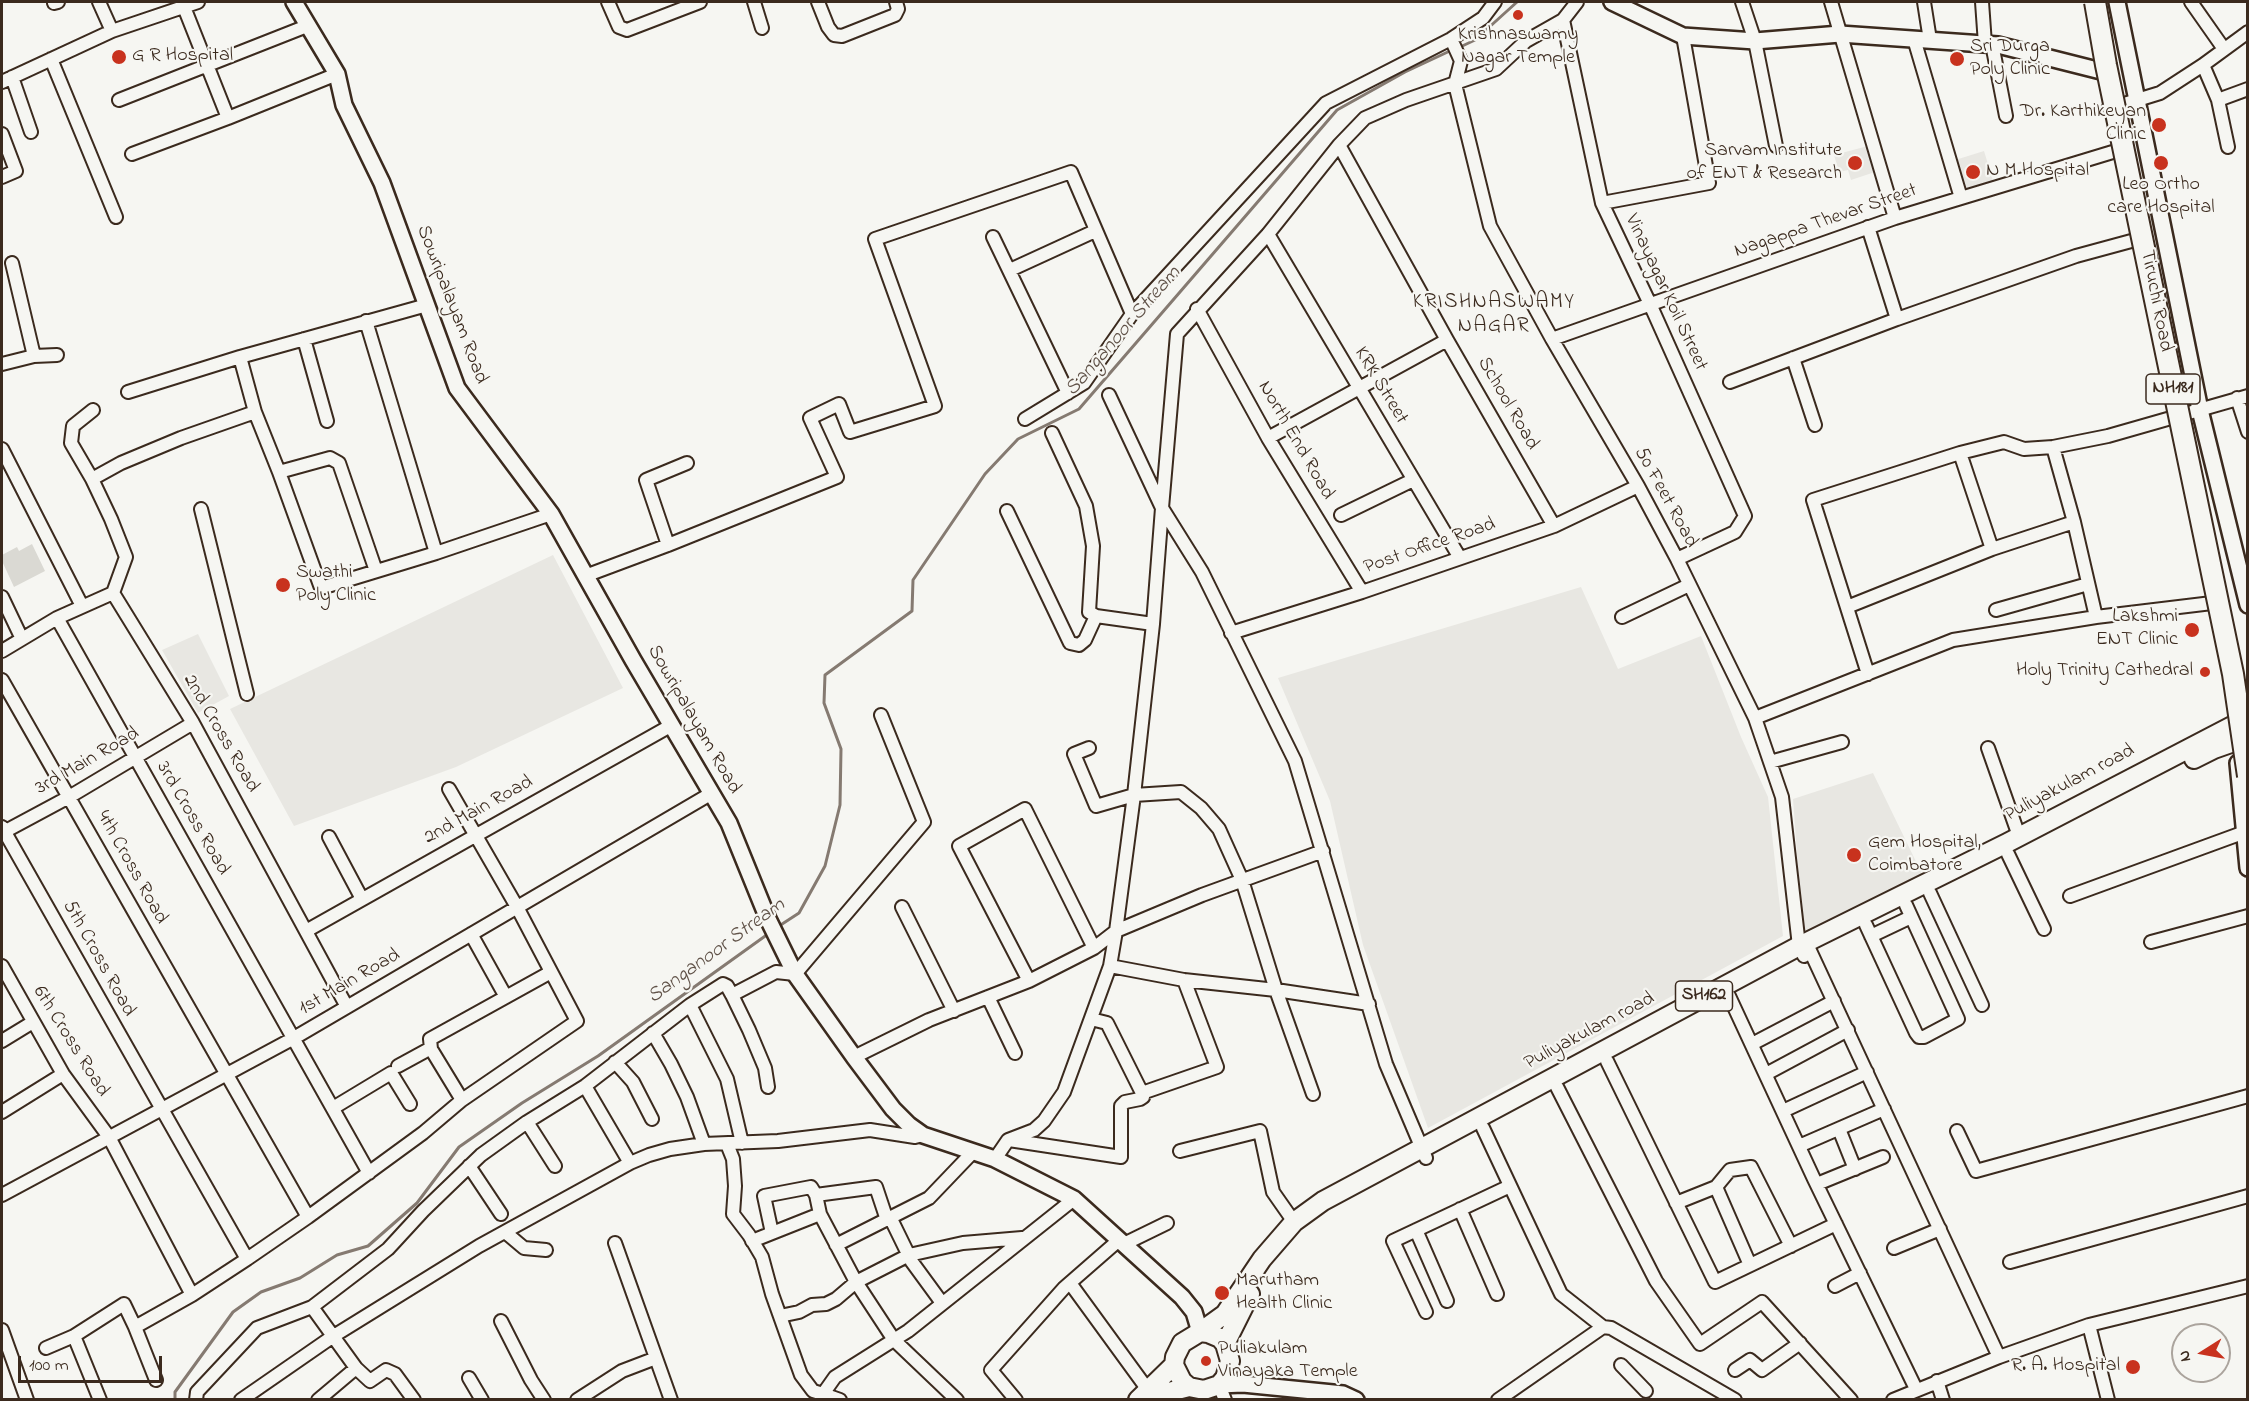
<!DOCTYPE html>
<style>
body{margin:0}
#map{position:relative;width:2249px;height:1401px;overflow:hidden;background:#f6f6f2;font-family:"Indie Flower",sans-serif}
canvas{display:block}
.frame{position:absolute;inset:0;border:3px solid #3b2a1e;pointer-events:none}
.north{position:absolute;left:2171px;top:1323px;width:60px;height:60px;box-sizing:border-box;background:#f6f6f2;border:2px solid #aba49d;border-radius:50%;rotate:259deg;font-size:16px;font-weight:700;line-height:24px;text-align:center;color:#3b2a1e}
.north::after{content:'';display:block;margin:auto;width:21px;height:27px;background:#c8321e;clip-path:polygon(50% 0,100% 100%,50% 72%,0 100%)}
.scale{position:absolute;left:18px;top:1356px;width:144px;height:27px;box-sizing:border-box;border:3px solid #3b2a1e;border-top:0;padding-left:8px;font-size:18px;line-height:21px;white-space:nowrap;color:#3b2a1e;-webkit-text-stroke:4px #f6f6f2;paint-order:stroke}
</style>
<div id="map">
<canvas width="2249" height="1401"></canvas>
<div class="frame"></div>
<div class="north">N</div>
<div class="scale">100 m</div>
</div>
<script>
const ctx = document.querySelector('canvas').getContext('2d');
ctx.lineJoin = 'round';
function paint(path, color) { ctx.fillStyle = color; ctx.fill(path, 'evenodd'); }
const toPath = rows => new Path2D(rows.map(r => 'M' + r).join(''));
function trace(path, color, width, dash) { ctx.strokeStyle = color; ctx.lineWidth = width; ctx.lineCap = dash ? 'butt' : 'round'; ctx.setLineDash(dash || []); ctx.stroke(path); }
function label(font, color, halo, rows, align = 'center') {
  ctx.font = font + ' "Indie Flower",sans-serif'; ctx.lineWidth = 4.5; ctx.setLineDash([]); ctx.textBaseline = 'middle'; ctx.strokeStyle = halo; ctx.fillStyle = color; for (const [text, x, y, turn = 0] of rows) {
    ctx.save(); ctx.translate(x, y); ctx.rotate((+turn || 0) * Math.PI / 180); ctx.textAlign = isNaN(turn) ? turn : align; if (halo) ctx.strokeText(text, 0, 0); ctx.fillText(text, 0, 0); ctx.restore();
  }
}
paint(toPath([
 [1868,146,1875,172,1851,180,1848,170,1839,172,1834,155],
 [1984,151,1994,184,1962,193,1952,161],
 [553,555,623,688,456,767,294,826,230,709],
 [1581,587,1618,669,1701,636,1741,737,1768,797,1783,936,1428,1128,1363,945,1330,801,1278,678],
 [198,634,229,696,198,713,162,650],
 [1873,773,1923,876,1803,937,1793,799]
]), '#e8e7e2');
paint(toPath([
 [32,544,45,571,14,587,2,561,2,555,17,547,19,551]
]), '#dad9d3');
trace(toPath([
 [1458,48,1475,40,1517,2],
 [776,928,799,913,825,866,840,805,841,749,824,703,825,675,912,611,913,580,985,474,1018,439,1079,409,1337,110,1405,72,1452,50],
 [175,1400,175,1392,233,1312,261,1292,300,1278,337,1255,368,1246,417,1203,459,1147,522,1103,598,1056,768,934]
]), '#857a71', 3);
const minor = toPath([
 [99,2,112,31],
 [608,2,619,27,627,30,700,2],
 [754,2,762,28],
 [818,2,828,27,834,35,842,36,895,15,898,9,896,2],
 [1577,2,1563,20,1602,203,1650,304,1745,516,1735,532,1677,559],
 [1742,2,1755,41,1776,146],
 [1831,2,1895,218],
 [1924,2,1930,40],
 [1982,2,1985,44],
 [2191,2,2224,49],
 [54,3,58,2],
 [184,7,228,118,337,74],
 [1451,39,1461,61,1455,84,1490,226,1552,339,1638,486,1677,559,1755,718,1782,797,1799,946,1804,956],
 [1914,39,1961,198],
 [1992,44,2006,116],
 [51,59,116,217],
 [2203,65,2218,100,2228,147],
 [12,77,31,132],
 [2,82,112,31,198,2],
 [119,100,307,26],
 [2218,100,2248,89],
 [2108,109,2160,93,2203,65,2248,32],
 [2,134,16,171,2,177],
 [1339,145,1447,340,1554,526],
 [132,154,228,118],
 [1602,203,1709,183,1683,36],
 [1868,227,1897,319],
 [1268,234,1460,558],
 [993,237,1068,393],
 [12,263,34,356],
 [1010,270,1095,231],
 [1197,309,1268,438,1362,592],
 [366,321,436,553],
 [304,339,327,421],
 [1552,339,1895,218,2116,151],
 [240,357,427,305],
 [1793,358,1815,425],
 [2,364,34,356,57,355],
 [1730,382,1897,319,2076,256,2135,240],
 [2237,398,2248,432],
 [93,410,73,426,71,443,92,479,111,519,126,557,113,593],
 [255,412,279,472,321,588,436,553,551,514],
 [1025,419,1084,383,1132,314,1326,103,1451,39,1483,18,1495,2],
 [1052,433,1086,506,1093,546,1089,612,1096,616,1153,624],
 [1268,438,1447,340],
 [2053,447,2074,522],
 [2,449,82,606],
 [1960,453,1992,549],
 [279,472,330,458,339,463,376,571],
 [92,479,121,463,181,438,255,412,240,357,128,392],
 [201,509,247,694],
 [1007,511,1070,643,1079,645,1085,640,1096,616],
 [1341,515,1413,480],
 [668,545,646,480,687,463],
 [585,576,668,545,837,477,810,418,839,404,850,432,935,406,875,239,1071,172,1132,314],
 [2,597,22,639],
 [1847,607,1992,549,2074,522,2096,617],
 [1996,610,2088,584],
 [1622,617,1689,585],
 [57,618,369,1173],
 [1231,633,1362,592,1554,526,1638,486],
 [2,651,57,618,113,593,193,723,347,1007],
 [1868,674,1813,500,1960,453,2004,442,2024,449,2053,447,2108,436,2248,396],
 [2,680,308,1217,247,1259],
 [1755,718,1953,640,2096,617,2212,603],
 [1089,748,1074,754,1096,806,1134,795,1181,792,1201,808,1219,829,1242,880,1276,990,1313,1094],
 [1988,748,2019,836],
 [1770,762,1842,742],
 [2,827,247,1259,192,1295,135,1327,124,1304,74,1336,46,1348],
 [2,833,69,797,193,723],
 [329,837,362,899],
 [2008,854,2044,929],
 [1930,893,1982,1005],
 [2070,896,2245,832],
 [902,907,954,1011],
 [1866,925,1916,1033,1919,1037,1924,1037,1958,1019,1906,905],
 [306,931,672,725],
 [471,934,506,997],
 [1871,936,1911,917],
 [1806,942,1999,1357],
 [2151,942,2248,916],
 [2,966,63,1074,109,1137,192,1295],
 [1110,966,1184,980,1276,990,1369,1004],
 [1029,981,959,846,1025,809,1094,948],
 [732,995,776,972,795,974,924,822,881,715],
 [1729,996,1814,1179,1916,1389],
 [988,997,1015,1053],
 [690,1005,727,1079,742,1143],
 [1091,1019,1107,1023,1142,1093,1217,1067,1184,980],
 [653,1033,671,1064,687,1097,704,1144],
 [2,1041,33,1022],
 [1752,1044,1834,1001],
 [854,1057,929,1020,1029,981,1094,948,1116,931,1202,895,1323,851],
 [1607,1061,1715,1282,1836,1224],
 [615,1062,633,1082,652,1119],
 [398,1066,431,1048],
 [1766,1074,1848,1030],
 [585,1086,630,1163],
 [1557,1087,1656,1281,1700,1344,1762,1302,1851,1400],
 [462,1100,431,1049,430,1039,551,972],
 [333,1108,391,1073,410,1104],
 [1783,1111,1867,1072],
 [2,1112,63,1074],
 [527,1122,555,1166],
 [1483,1128,1561,1294,1603,1327,1611,1328,1735,1400],
 [1839,1129,1855,1169],
 [1957,1131,1976,1171,2248,1096],
 [1009,1140,1121,1157,1121,1106,1125,1102,1140,1099,1143,1097,1142,1093],
 [727,1144,733,1159,735,1186,733,1214,749,1235,762,1257,772,1294,801,1375,813,1391,823,1394],
 [1799,1146,1884,1109],
 [1180,1151,1260,1131,1273,1192,1294,1222],
 [1426,1158,1386,1064,1295,761,1202,572,1162,508,1177,334,1268,234,1339,145,1365,118,1406,100,1496,69,1526,41,1563,20],
 [995,1159,1008,1140,1034,1130,1044,1121,1064,1092,1110,966,1116,931,1134,795,1153,624,1162,508,1109,395],
 [469,1166,501,1214],
 [1817,1184,1883,1157],
 [1716,1187,1750,1265],
 [2,1195,294,1038,712,793],
 [1676,1203,1716,1187,1730,1170,1751,1167,1791,1246],
 [1460,1209,1497,1294],
 [308,1217,423,1133,462,1100,577,1021,517,907,449,789],
 [891,1219,912,1262,942,1303],
 [887,1220,876,1187,816,1195,820,1214,856,1282,894,1340,957,1400],
 [1416,1230,1447,1301],
 [505,1232,524,1248,546,1250],
 [772,1233,764,1196,811,1187,816,1195],
 [752,1241,820,1214],
 [615,1243,671,1400],
 [1124,1244,1167,1223],
 [836,1245,929,1198,973,1152],
 [1894,1248,1940,1229],
 [2010,1262,2248,1196],
 [1070,1283,1148,1390],
 [1835,1286,1860,1273],
 [312,1307,356,1368,370,1381,386,1370,395,1374,414,1400],
 [1426,1312,1393,1241,1510,1186],
 [780,1316,799,1312,812,1305,826,1304,836,1299,856,1282,909,1255,963,1243,1022,1238],
 [501,1321,531,1380,544,1400],
 [2089,1325,2108,1400],
 [135,1327,156,1380],
 [2,1330,27,1400],
 [74,1336,100,1400],
 [1621,1365,1646,1391],
 [1735,1370,1750,1360,1762,1370,1800,1343],
 [469,1378,482,1400],
 [1937,1381,1943,1400],
 [1219,1385,1225,1400],
 [196,1400,197,1392,257,1328,312,1307,388,1249,423,1211,481,1155,527,1122,585,1086,690,1005,723,984,727,986,732,995,749,1030,765,1068,768,1087],
 [241,1400,332,1337,479,1246,630,1163,649,1155,670,1149,704,1144,778,1141,870,1130,915,1137,923,1135],
 [318,1400,356,1368],
 [577,1400,622,1371,656,1358],
 [840,1400,823,1394,835,1377,908,1331,1074,1199],
 [1016,1400,991,1370,1064,1288,1119,1240],
 [1498,1400,1603,1327],
 [1893,1400,1999,1357,2089,1325,2248,1286]
]);
const tertiary = toPath([
 [294,2,337,74,344,105,382,183,457,388,551,514,565,539,633,660,729,823,768,919,795,974,854,1057,893,1109,909,1125,923,1135,995,1159,1074,1199,1182,1297,1194,1312,1200,1332],
 [1612,2,1683,36,1755,41,1840,34,1998,45,2101,71],
 [2117,2,2200,410,2248,605],
 [2238,763,2248,868],
 [1219,1385,1243,1384,1343,1394,1356,1400]
]);
const primary = toPath([
 [2194,759,2214,749,2248,737],
 [1200,1332,1225,1314,1262,1259,1294,1222,1323,1201,1799,946,2007,843,2234,725,2248,720],
 [1200,1332,1208,1333,1220,1338,1225,1344,1230,1361,1225,1378,1219,1385,1204,1390,1189,1387,1182,1381,1174,1365,1175,1357,1182,1343,1200,1332],
 [1225,1344,1250,1294],
 [1138,1400,1174,1365],
 [1157,1400,1169,1392,1189,1387]
]);
trace(minor, '#3b2a1e', 16);
trace(tertiary, '#3b2a1e', 20);
trace(primary, '#3b2a1e', 22);
trace(minor, '#f6f6f2', 12);
trace(tertiary, '#f6f6f2', 15);
trace(primary, '#f6f6f2', 18);
const trunkBridge = toPath([
 [2095,2,2106,65,2233,674,2248,776]
]);
trace(trunkBridge, '#3b2a1e', 24, []);
trace(trunkBridge, '#f6f6f2', 20);
for (const [x, y, r, color] of [
 [1518,15,6,"#c8321e"],
 [119,57,8,"#c8321e"],
 [1957,59,8,"#c8321e"],
 [2159,125,8,"#c8321e"],
 [1855,163,8,"#c8321e"],
 [2161,163,8,"#c8321e"],
 [1973,172,8,"#c8321e"],
 [283,585,8,"#c8321e"],
 [2192,630,8,"#c8321e"],
 [2205,672,6,"#c8321e"],
 [1854,855,8,"#c8321e"],
 [1222,1293,8,"#c8321e"],
 [1206,1361,6,"#c8321e"],
 [2133,1367,8,"#c8321e"]
]) { const dot = new Path2D(); dot.arc(x, y, r, 0, 2 * Math.PI); ctx.fillStyle = color; ctx.fill(dot); trace(dot, '#f6f6f2', 2); }
for (const [x, y, w] of [
 [2173,389,54],
 [1704,996,57]
]) { const box = new Path2D(); box.roundRect(x - w / 2, y - 15, w, 30, 4.5); ctx.fillStyle = '#f6f6f2'; ctx.fill(box); trace(box, '#3b2a1e', 1.5); }
label('bold 18px', '#3b2a1e', null, [
 ["NH181",2173,389],
 ["SH162",1704,996]
]);
label('20px', '#3b2a1e', '#f6f6f2', [
 ["Krishnaswamy",1518,36,"center"],
 ["Nagar Temple",1518,59,"center"],
 ["Sri Durga",1970,48],
 ["Poly Clinic",1970,71],
 ["G R Hospital",132,57],
 ["Dr. Karthikeyan",2146,113,"right"],
 ["Clinic",2146,136,"right"],
 ["Sarvam Institute",1842,152,"right"],
 ["of ENT & Research",1842,175,"right"],
 ["N M Hospital",1986,172],
 ["Leo Ortho",2161,186,"center"],
 ["care Hospital",2161,209,"center"],
 ["Swathi",296,574],
 ["Poly Clinic",296,597],
 ["Lakshmi",2178,618,"right"],
 ["ENT Clinic",2178,641,"right"],
 ["Holy Trinity Cathedral",2193,672,"right"],
 ["Gem Hospital,",1868,844],
 ["Coimbatore",1868,867],
 ["Marutham",1236,1282],
 ["Health Clinic",1236,1305],
 ["Puliakulam",1218,1350],
 ["Vinayaka Temple",1218,1373],
 ["R. A. Hospital",2120,1367,"right"]
], 'left');
label('20px', '#3b2a1e', '#f6f6f2', [
 ["Nagappa Thevar Street",1826,222,-19],
 ["Vinayagar Koil Street",1665,293,65],
 ["Tiruchi Road",2155,301,79],
 ["Sowripalayam Road",451,305,69],
 ["KRK Street",1380,386,59],
 ["School Road",1507,404,60],
 ["North End Road",1295,441,60],
 ["50 Feet Road",1665,498,61],
 ["Post Office Road",1430,547,-19],
 ["Sowripalayam Road",693,720,60],
 ["2nd Cross Road",220,734,60],
 ["3rd Main Road",88,762,-30],
 ["Puliyakulam road",2070,784,-28],
 ["2nd Main Road",479,811,-29],
 ["3rd Cross Road",192,819,60],
 ["4th Cross Road",131,868,61],
 ["5th Cross Road",98,959,61],
 ["1st Main Road",350,983,-30],
 ["Puliyakulam road",1590,1032,-28],
 ["6th Cross Road",70,1042,58]
]);
ctx.letterSpacing = '1.5px';
label('21px', '#3b2a1e', '#f6f6f2', [
 ["KRISHNASWAMY",1494,304],
 ["NAGAR",1494,328]
]);
ctx.letterSpacing = '0px';
label('italic 21px', '#605248', '#f6f6f2', [
 ["Sanganoor Stream",1124,332,-49],
 ["Sanganoor Stream",717,952,-36]
]);
</script>
